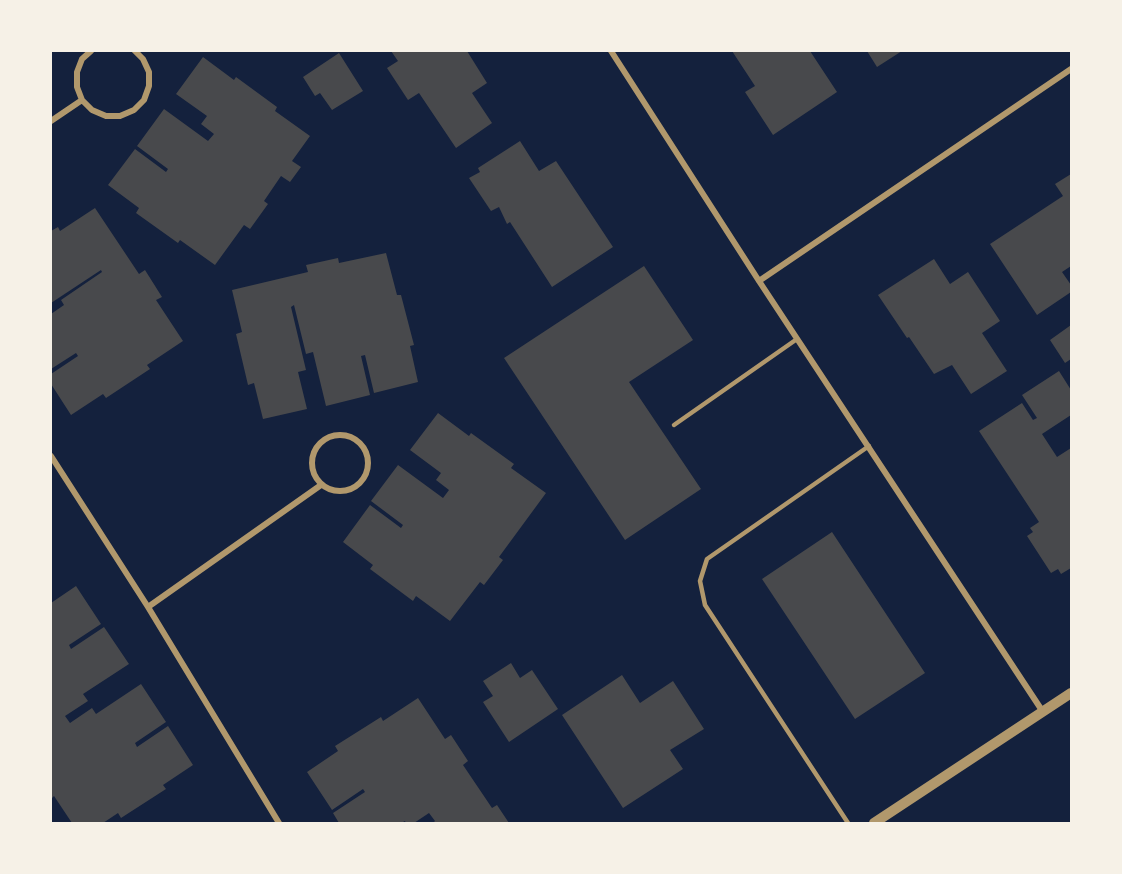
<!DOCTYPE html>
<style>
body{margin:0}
#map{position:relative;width:1122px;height:874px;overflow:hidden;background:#14213d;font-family:Barlow,sans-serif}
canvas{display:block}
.frame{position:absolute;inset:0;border:52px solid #f6f1e7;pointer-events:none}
</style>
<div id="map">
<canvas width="1122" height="874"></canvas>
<div class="frame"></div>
</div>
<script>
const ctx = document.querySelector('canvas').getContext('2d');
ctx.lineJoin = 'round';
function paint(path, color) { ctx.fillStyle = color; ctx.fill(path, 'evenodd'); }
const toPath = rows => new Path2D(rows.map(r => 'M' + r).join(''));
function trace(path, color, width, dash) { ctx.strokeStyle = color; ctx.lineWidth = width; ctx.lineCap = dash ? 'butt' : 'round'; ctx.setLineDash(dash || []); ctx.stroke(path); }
paint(toPath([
 [391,51,467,51,487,83,472,93,492,123,456,148,419,93,408,100,387,68,398,61],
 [732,51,810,51,837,92,773,135,745,92,755,86],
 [867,51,902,51,877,67],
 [339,53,363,91,332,110,320,93,315,96,303,77],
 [203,57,234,80,236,77,277,107,275,111,310,136,292,161,301,167,290,182,281,176,264,201,268,204,250,229,244,225,215,265,180,240,178,243,136,213,139,208,108,185,135,149,166,172,168,169,137,146,164,109,208,141,214,134,201,124,207,116,176,94],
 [520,141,539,171,556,161,613,247,552,287,510,222,507,224,499,207,491,211,469,178,480,172,478,168],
 [1071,174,1071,266,1062,272,1071,285,1071,292,1037,315,990,244,1063,196,1055,184],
 [95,208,139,274,145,270,162,297,156,300,183,341,147,365,150,369,106,398,103,394,71,415,51,384,51,374,78,356,76,353,51,369,51,314,64,305,61,300,102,272,101,270,51,303,51,231,58,227,60,231],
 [386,253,397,295,401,295,414,345,410,346,418,382,374,393,365,355,361,356,370,395,326,406,313,352,306,354,294,305,291,307,306,370,298,372,307,409,263,419,254,383,248,385,236,334,242,332,232,290,308,272,306,265,338,258,339,263],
 [934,259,950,284,968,272,1000,321,982,333,1007,371,971,394,952,365,934,374,909,337,907,338,878,295],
 [644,266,693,340,629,382,701,489,625,540,504,358],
 [1071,325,1071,359,1065,363,1050,340],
 [1059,371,1071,390,1071,415,1042,434,1057,457,1071,448,1071,568,1061,574,1058,569,1051,573,1027,536,1033,532,1030,528,1039,522,979,431,1022,403,1033,420,1037,418,1022,395],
 [438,413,469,436,471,433,514,464,511,468,546,493,499,557,503,560,484,585,480,582,450,621,416,596,413,601,370,569,373,565,343,542,370,505,401,528,403,525,371,501,398,465,443,498,449,490,436,480,441,473,410,450],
 [832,532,925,673,855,719,762,579],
 [76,586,101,624,69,645,71,649,104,627,129,664,83,694,88,701,65,716,70,723,92,708,96,714,141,684,166,722,135,743,137,747,168,726,193,765,163,785,166,789,121,818,118,813,103,823,72,823,54,796,51,799,51,603],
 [511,663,520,678,532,670,558,709,509,742,483,702,493,696,483,681],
 [622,675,640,703,673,681,704,729,670,750,683,769,623,808,562,715],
 [418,698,445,739,451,735,468,761,463,765,492,808,497,805,509,823,433,823,435,821,429,813,414,823,406,823,405,821,401,823,339,823,333,813,365,792,363,789,332,810,307,772,338,751,335,746,381,717,383,721]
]), '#48494c');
trace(toPath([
 [674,425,797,339],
 [848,823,705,605,700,581,707,559,869,446]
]), '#b1986c', 4.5);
trace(toPath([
 [91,51,82,59,77,72,77,87,82,100,92,110,106,116,120,116,134,110,144,100,149,86,149,72,143,59,135,51],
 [611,51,759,281,1043,712],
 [51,121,82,100],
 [759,281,1071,69],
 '312 463a28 28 0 1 1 56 0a28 28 0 1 1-56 0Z',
 [51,456,148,607,279,823],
 [148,607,321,485]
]), '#b1986c', 6);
trace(toPath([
 [874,823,1071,693]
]), '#b1986c', 10);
</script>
